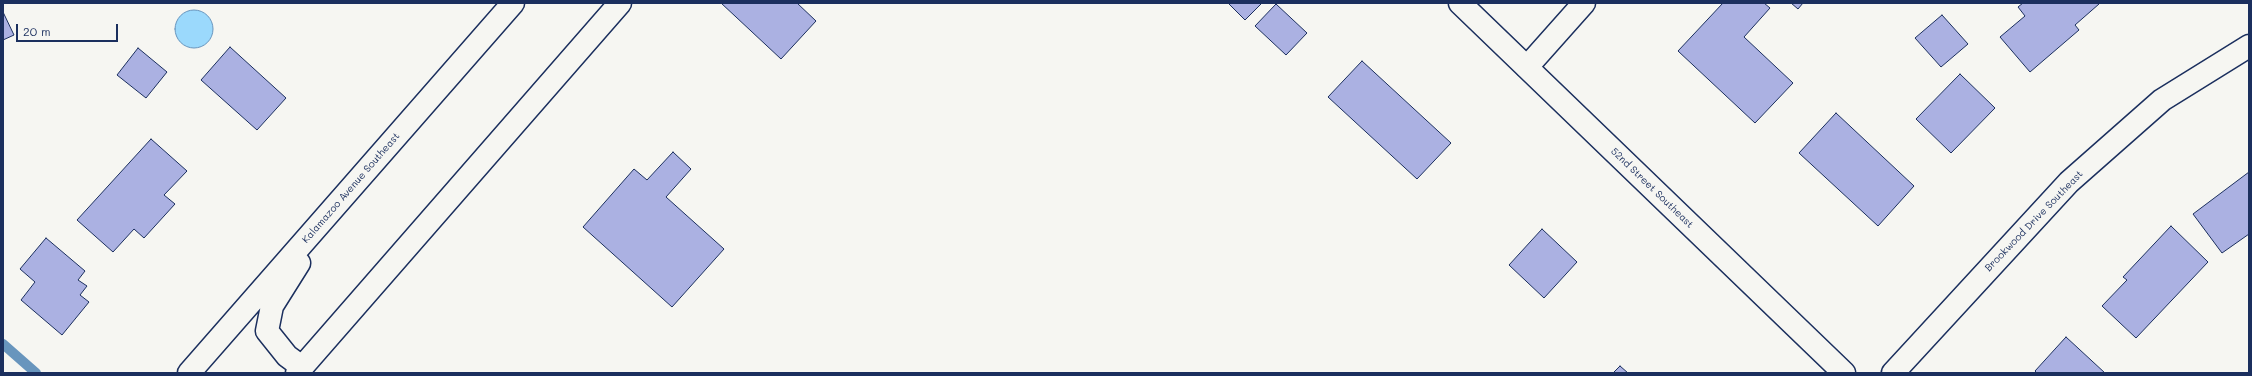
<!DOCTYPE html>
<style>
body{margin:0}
#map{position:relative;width:2252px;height:376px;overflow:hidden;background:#f6f6f2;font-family:Mali,sans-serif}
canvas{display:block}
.frame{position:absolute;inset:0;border:4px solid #1b2f5e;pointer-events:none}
.scale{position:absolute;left:16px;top:24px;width:102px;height:18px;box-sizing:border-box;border:2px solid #1b2f5e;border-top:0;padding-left:5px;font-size:12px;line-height:14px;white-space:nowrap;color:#1b2f5e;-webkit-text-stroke:3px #f6f6f2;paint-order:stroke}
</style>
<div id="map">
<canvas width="2252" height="376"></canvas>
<div class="frame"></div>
<div class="scale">20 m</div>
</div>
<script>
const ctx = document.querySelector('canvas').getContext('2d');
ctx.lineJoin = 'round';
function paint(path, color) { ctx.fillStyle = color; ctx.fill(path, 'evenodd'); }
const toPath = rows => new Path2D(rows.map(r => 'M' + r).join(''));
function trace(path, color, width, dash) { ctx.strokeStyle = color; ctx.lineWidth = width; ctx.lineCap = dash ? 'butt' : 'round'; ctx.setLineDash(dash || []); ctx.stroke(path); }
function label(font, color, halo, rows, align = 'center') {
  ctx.font = font + ' Mali,sans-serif'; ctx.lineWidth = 3; ctx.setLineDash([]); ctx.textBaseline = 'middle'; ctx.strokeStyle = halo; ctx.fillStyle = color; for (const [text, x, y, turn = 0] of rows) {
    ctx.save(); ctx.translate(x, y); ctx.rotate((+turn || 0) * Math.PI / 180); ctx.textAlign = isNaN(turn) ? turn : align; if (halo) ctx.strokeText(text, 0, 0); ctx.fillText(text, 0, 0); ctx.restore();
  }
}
const water = toPath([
 '175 29a19 19 0 1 1 38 0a19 19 0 1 1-38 0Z'
]);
paint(water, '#9bd9fc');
trace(water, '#6895bd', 1);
trace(toPath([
 [3,344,36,373]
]), '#6895bd', 10);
const building = toPath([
 [721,3,797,3,816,21,781,59,721,3],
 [1228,3,1262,3,1245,20,1228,3],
 [1723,3,1764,3,1770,8,1744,37,1793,83,1755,123,1678,51,1723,3],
 [1791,3,1803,3,1798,9,1791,3],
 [2023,3,2099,3,2099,4,2075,25,2079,30,2030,72,2000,37,2025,16,2018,7,2023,3],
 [1276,4,1307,33,1286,55,1255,26,1276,4],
 [3,12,14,35,3,40,3,12],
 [1942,15,1968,44,1941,67,1915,38,1942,15],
 [230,47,286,98,257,130,201,80,230,47],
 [138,48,167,72,146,98,117,75,138,48],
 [1362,61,1451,143,1417,179,1328,97,1362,61],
 [1960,74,1995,108,1951,153,1916,119,1960,74],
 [1836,113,1914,186,1878,226,1799,153,1836,113],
 [151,139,187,171,164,195,175,204,144,238,134,229,113,252,77,220,151,139],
 [673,152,691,169,666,197,724,249,672,307,583,227,634,169,647,180,673,152],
 [2249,172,2249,234,2222,253,2193,214,2249,172],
 [2171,226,2208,262,2136,338,2102,306,2127,280,2123,277,2171,226],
 [1542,229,1577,262,1544,298,1509,265,1542,229],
 [46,238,85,271,78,280,87,286,80,295,89,302,62,335,21,300,35,282,20,269,46,238],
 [2066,337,2105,373,2037,373,2035,371,2066,337],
 [1620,366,1628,373,1613,373,1620,366]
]);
paint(building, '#abb1e2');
trace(building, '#1b2f5e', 1);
const street = toPath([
 [1527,67,1584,3],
 [1893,373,2069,182,2162,100,2249,46]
]);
const secondary = toPath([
 [1460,3,1844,373],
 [299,263,272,306,267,331,287,356,302,367],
 [189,373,513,3],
 [297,373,620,3]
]);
trace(street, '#1b2f5e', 25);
trace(secondary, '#1b2f5e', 25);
trace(street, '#f6f6f2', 22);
trace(secondary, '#f6f6f2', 22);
label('10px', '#1b2f5e', '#f6f6f2', [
 ["Kalamazoo Avenue Southeast",351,188,-49],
 ["52nd Street Southeast",1652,188,44],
 ["Brookwood Drive Southeast",2034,221,-46]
]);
</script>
